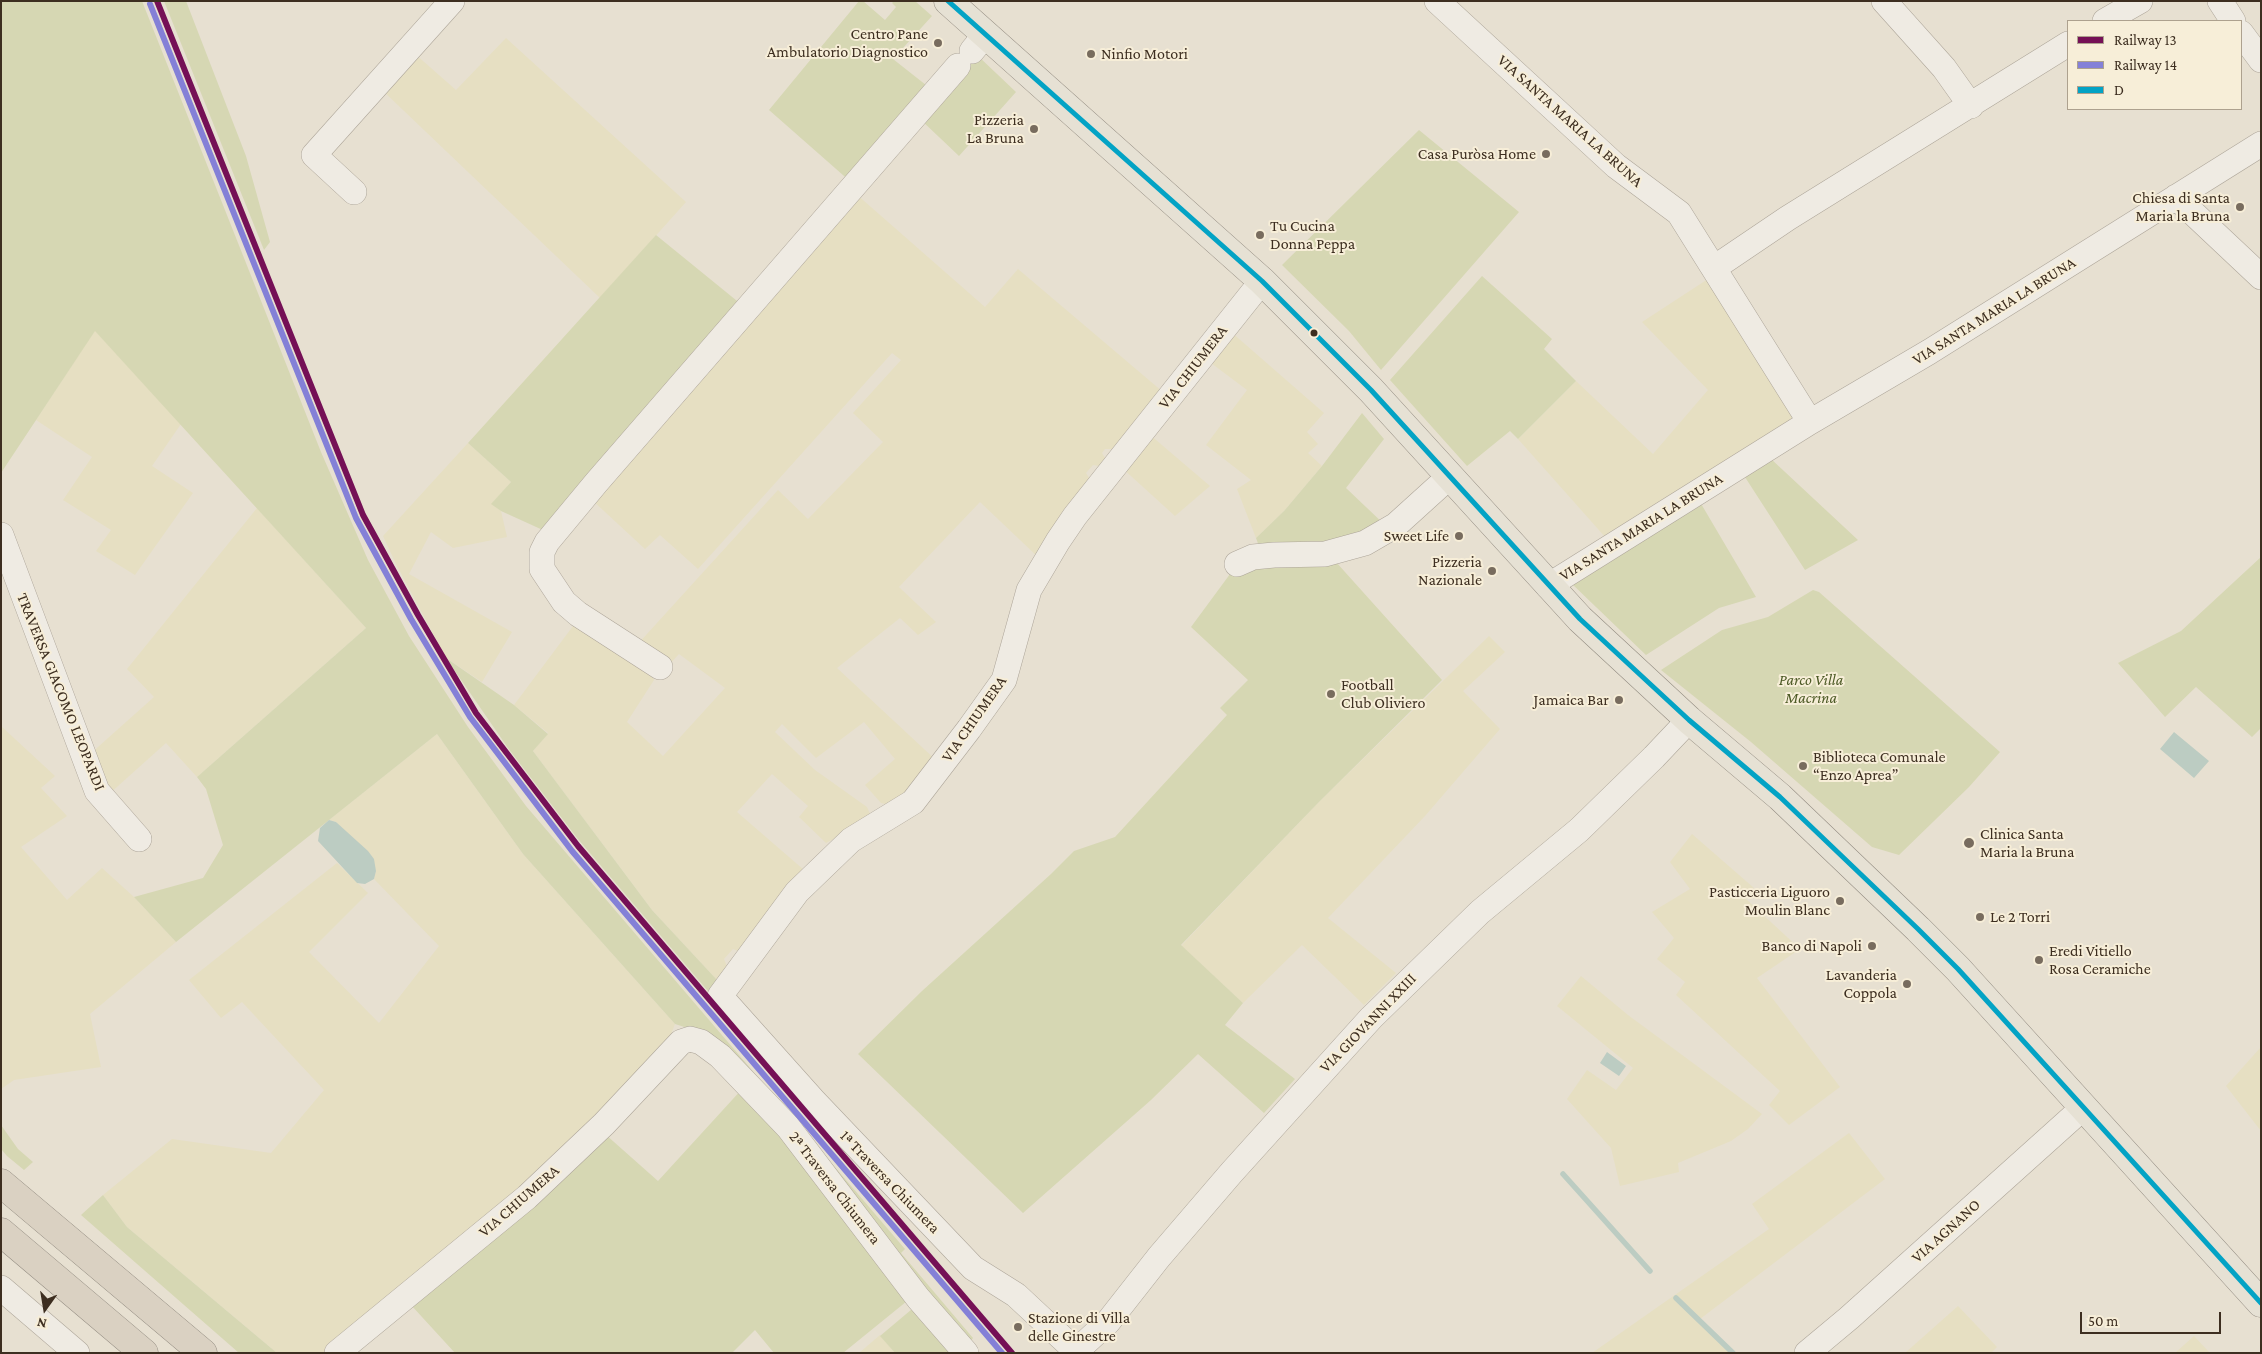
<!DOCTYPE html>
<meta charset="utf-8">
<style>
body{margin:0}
#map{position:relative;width:2262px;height:1354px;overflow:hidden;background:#e7e0d1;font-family:"Crimson Pro",serif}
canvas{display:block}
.frame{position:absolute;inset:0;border:2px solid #3d2e20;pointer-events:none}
.legend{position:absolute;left:2067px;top:20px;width:175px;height:90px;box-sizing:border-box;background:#f7eed8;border:1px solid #ada18e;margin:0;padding:6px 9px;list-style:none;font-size:15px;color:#3d2e20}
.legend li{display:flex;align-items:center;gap:10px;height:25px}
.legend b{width:25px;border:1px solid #ada18e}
.north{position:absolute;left:20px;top:1284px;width:50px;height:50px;-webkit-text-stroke:4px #f7eed8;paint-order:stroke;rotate:193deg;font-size:14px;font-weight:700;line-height:20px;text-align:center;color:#3d2e20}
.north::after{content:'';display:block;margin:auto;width:18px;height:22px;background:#3d2e20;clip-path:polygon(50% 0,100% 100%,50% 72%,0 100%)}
.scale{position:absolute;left:2080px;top:1312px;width:141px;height:22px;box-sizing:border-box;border:2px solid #3d2e20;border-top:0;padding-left:6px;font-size:15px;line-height:18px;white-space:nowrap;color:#3d2e20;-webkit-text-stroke:4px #f7eed8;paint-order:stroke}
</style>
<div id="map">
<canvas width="2262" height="1354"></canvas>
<div class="frame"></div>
<ul class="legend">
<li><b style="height:6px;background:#751056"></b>Railway 13</li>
<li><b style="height:6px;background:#8480d7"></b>Railway 14</li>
<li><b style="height:6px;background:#03a3c5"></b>D</li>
</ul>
<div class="north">N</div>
<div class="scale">50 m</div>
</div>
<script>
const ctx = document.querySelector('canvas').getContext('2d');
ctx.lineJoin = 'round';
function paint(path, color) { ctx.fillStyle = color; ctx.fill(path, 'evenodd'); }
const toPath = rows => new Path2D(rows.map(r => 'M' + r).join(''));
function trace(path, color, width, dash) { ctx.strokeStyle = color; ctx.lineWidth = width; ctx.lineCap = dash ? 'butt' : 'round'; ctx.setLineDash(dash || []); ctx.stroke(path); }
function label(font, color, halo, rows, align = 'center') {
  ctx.font = font + ' "Crimson Pro",serif'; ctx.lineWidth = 4; ctx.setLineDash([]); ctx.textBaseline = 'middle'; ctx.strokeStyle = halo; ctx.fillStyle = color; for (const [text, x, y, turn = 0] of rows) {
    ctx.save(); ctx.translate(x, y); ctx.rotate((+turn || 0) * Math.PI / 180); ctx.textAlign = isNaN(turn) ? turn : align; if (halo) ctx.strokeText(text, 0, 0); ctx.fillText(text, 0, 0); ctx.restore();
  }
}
paint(toPath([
 [506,38,686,202,600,298,381,89,414,53,456,90],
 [855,193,985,307,1018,269,1163,392,1120,449,1105,449,1102,453,1108,463,1105,467,1093,465,1086,473,1093,484,1040,559,980,502,899,587,936,622,918,635,900,618,837,668,938,762,890,805,881,803,865,785,895,759,864,722,816,758,782,724,775,732,815,770,867,807,871,816,868,821,826,843,799,817,808,806,772,774,737,812,804,870,743,953,733,949,724,959,729,971,718,981,652,910,533,751,548,733,514,705,576,622,650,671,654,680,627,722,663,756,725,688,679,654,668,666,636,646,778,490,808,519,883,442,853,413,901,360,892,353,698,569,660,535,645,549,591,499],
 [1711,277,1800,418,1606,538,1518,439,1576,381,1653,454,1708,390,1642,322],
 [95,330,181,424,152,466,193,493,135,575,96,551,111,530,63,500,92,457,36,420],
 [1230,331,1324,413,1307,432,1318,444,1308,453,1322,466,1284,511,1256,538,1237,489,1251,480,1206,445,1247,390,1207,360],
 [1149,434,1210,486,1175,516,1121,467],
 [468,443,511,482,492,504,501,511,507,537,453,548,431,532,409,574,512,632,482,682,446,658,396,564,383,536],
 [257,508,366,628,197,777,166,743,108,795,89,755,154,697,127,669],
 [1489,636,1505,652,1463,691,1500,729,1425,816,1328,918,1396,973,1364,1005,1302,945,1243,1003,1181,946,1318,803],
 [1,726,55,776,41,788,67,816,21,847,67,900,102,868,134,897,176,942,90,1014,101,1067,14,1080,1,1089],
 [437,734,523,854,675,1024,668,1042,515,1198,325,1353,277,1353,127,1227,103,1195,172,1139,271,1153,324,1090,242,1002,221,1018,189,980,337,863,368,893,309,952,379,1023,439,946,374,879,376,871,336,822,329,820],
 [1692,834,1754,888,1745,898,1800,949,1757,978,1840,1087,1789,1125,1769,1105,1780,1091,1676,995,1685,982,1657,959,1674,938,1652,912,1690,889,1670,862],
 [1581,976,1628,1015,1762,1114,1748,1129,1731,1141,1678,1163,1679,1172,1620,1186,1611,1148,1567,1099,1587,1070,1616,1090,1633,1068,1557,1006],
 [2261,1047,2261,1131,2226,1086],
 [1849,1133,1885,1179,1700,1319,1733,1353,1592,1353,1769,1229,1752,1204],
 [1958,1306,1997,1347,1991,1353,1905,1353],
 [880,1335,895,1353,859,1353],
 [2194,1336,2210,1353,2175,1353]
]), '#e6dfc2');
paint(toPath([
 [1,1,142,1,321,452,368,560,409,636,468,727,526,806,905,1249,901,1253,973,1338,970,1342,979,1353,973,1353,697,1031,675,1024,523,854,437,734,176,942,134,897,203,878,223,845,206,789,197,777,366,628,95,331,1,473],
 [164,1,186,1,246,156,270,242,264,250],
 [859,1,863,1,885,20,896,7,892,3,894,1,915,1,932,16,893,59,931,89,852,183,769,110],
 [977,55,1016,92,959,156,920,119],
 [1419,130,1519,212,1381,370,1349,331,1282,265],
 [656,235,742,305,545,531,501,511,491,504,511,482,468,443],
 [1482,276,1552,339,1544,349,1576,381,1518,439,1510,431,1467,466,1390,380],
 [1362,413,1384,439,1346,488,1386,526,1362,540,1260,549,1256,538,1284,511,1322,466],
 [1770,458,1858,540,1805,570,1743,474],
 [1700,502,1756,597,1719,608,1646,655,1571,583],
 [2261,557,2261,728,2252,737,2196,687,2165,717,2118,663,2181,631],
 [1336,562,1442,680,1318,803,1181,945,1243,1003,1225,1025,1295,1079,1264,1113,1198,1054,1151,1100,1023,1213,858,1054,922,991,1051,874,1074,851,1115,837,1227,715,1220,708,1248,680,1191,627,1233,570],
 [1813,590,1819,592,2000,752,1969,787,1899,855,1872,847,1751,742,1661,670,1722,630,1768,617],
 [446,658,514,705,548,734,533,751,652,910,718,981,708,991,578,839,508,748],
 [743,1088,912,1297,843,1353,774,1353,755,1330,732,1353,455,1353,411,1305,605,1134,658,1181],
 [1,1125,18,1149,33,1162,24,1170,7,1156,1,1149],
 [103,1195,127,1227,277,1353,239,1353,81,1215],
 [918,1304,956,1353,895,1353,880,1336]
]), '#d6d7b3');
paint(toPath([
 [2174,732,2209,761,2194,778,2160,749],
 [329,820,336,822,368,851,374,859,376,871,374,879,365,884,357,883,318,841,320,828],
 [1607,1052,1626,1066,1619,1076,1600,1063]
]), '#bcccc2');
trace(toPath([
 [1563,1174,1650,1271],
 [1676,1298,1733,1353]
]), '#bcccc2', 5.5);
const minor = toPath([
 [1437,1,1616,166,1679,213,1810,422],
 [1884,1,1944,68,1971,106],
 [2220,1,2233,21],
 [2105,21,2140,1],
 [2241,33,2261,60],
 [972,51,985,35],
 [354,192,314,155,452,1],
 [2176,197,2261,277],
 [1714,268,1788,218,2068,44],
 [1,535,97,791,139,839],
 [1237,564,1253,557,1274,555,1325,554,1365,543,1396,525,1449,477],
 [1548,586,1810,422,1929,352,2261,144],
 [660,667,578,614,564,602,542,569,542,552,547,542,596,483,958,66],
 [1,1288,77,1353],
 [1076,1351,1016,1295,973,1268,813,1100,720,996,797,892,851,840,913,802,969,729,1004,680,1029,590,1058,541,1075,516,1262,281],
 [337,1353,527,1197,604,1124,681,1042,690,1039,701,1042,720,1056,788,1127,918,1298,966,1353],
 [1074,1353,1108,1322,1159,1257,1232,1172,1371,1018,1480,912,1579,830,1654,757,1689,720],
 [1807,1353,1849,1318,2084,1107]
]);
const major = toPath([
 [948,1,1262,281,1371,390,1580,619,1689,720,1780,797,1918,929,1958,969,2261,1303]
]);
const highway = toPath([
 [1,1183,203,1353],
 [1,1232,144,1353]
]);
trace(minor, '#ada599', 26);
trace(major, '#928b80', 29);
trace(highway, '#928b80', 29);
trace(minor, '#efebe3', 25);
trace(major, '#e6e1d4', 28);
trace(highway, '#dad1c2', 28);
trace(toPath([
 [948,1,1262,281,1371,390,1580,619,1689,720,1780,797,1918,929,1958,969,2261,1303]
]), '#03a3c5', 5);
trace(toPath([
 [157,1,363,515,418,615,476,713,578,846,1012,1353]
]), '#751056', 6);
trace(toPath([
 [150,4,356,518,411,619,470,717,572,851,1002,1353]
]), '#8480d7', 6);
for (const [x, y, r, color] of [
 [938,43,5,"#786c5e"],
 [1091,54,5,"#786c5e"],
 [1034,129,5,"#786c5e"],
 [1546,154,5,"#786c5e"],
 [2240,207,5,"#786c5e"],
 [1260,235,5,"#786c5e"],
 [1314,333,4.5,"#3d2e20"],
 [1459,536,5,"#786c5e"],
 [1492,571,5,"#786c5e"],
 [1331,694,5,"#786c5e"],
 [1619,700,5,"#786c5e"],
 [1803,766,5,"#786c5e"],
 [1969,843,6,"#786c5e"],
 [1840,901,5,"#786c5e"],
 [1980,917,5,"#786c5e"],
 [1872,946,5,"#786c5e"],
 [2039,960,5,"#786c5e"],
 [1907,984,5,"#786c5e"],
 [1018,1327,5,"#786c5e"]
]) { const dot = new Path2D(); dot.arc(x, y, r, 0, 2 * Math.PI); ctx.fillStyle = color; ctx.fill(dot); trace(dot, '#f7eed8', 2); }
label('16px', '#3d2e20', '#f7eed8', [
 ["Centro Pane",928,34],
 ["Ambulatorio Diagnostico",928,52],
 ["Ninfio Motori",1101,54,"left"],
 ["Pizzeria",1024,120],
 ["La Bruna",1024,138],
 ["Casa Puròsa Home",1536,154],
 ["Chiesa di Santa",2230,198],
 ["Maria la Bruna",2230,216],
 ["Tu Cucina",1270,226,"left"],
 ["Donna Peppa",1270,244,"left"],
 ["Sweet Life",1449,536],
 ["Pizzeria",1482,562],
 ["Nazionale",1482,580],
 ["Football",1341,685,"left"],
 ["Club Oliviero",1341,703,"left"],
 ["Jamaica Bar",1609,700],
 ["Biblioteca Comunale",1813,757,"left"],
 ["“Enzo Aprea”",1813,775,"left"],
 ["Clinica Santa",1980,834,"left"],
 ["Maria la Bruna",1980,852,"left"],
 ["Pasticceria Liguoro",1830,892],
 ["Moulin Blanc",1830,910],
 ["Le 2 Torri",1990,917,"left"],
 ["Banco di Napoli",1862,946],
 ["Eredi Vitiello",2049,951,"left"],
 ["Rosa Ceramiche",2049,969,"left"],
 ["Lavanderia",1897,975],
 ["Coppola",1897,993],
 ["Stazione di Villa",1028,1318,"left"],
 ["delle Ginestre",1028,1336,"left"]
], 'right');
label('16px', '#3d2e20', '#f7eed8', [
 ["VIA SANTA MARIA LA BRUNA",1570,121,42],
 ["VIA SANTA MARIA LA BRUNA",1994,311,-32],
 ["VIA CHIUMERA",1193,367,-52],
 ["VIA SANTA MARIA LA BRUNA",1641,527,-32],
 ["TRAVERSA GIACOMO LEOPARDI",61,692,68],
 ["VIA CHIUMERA",974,719,-55],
 ["VIA GIOVANNI XXIII",1368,1023,-46],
 ["1ª Traversa Chiumera",890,1182,46],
 ["2ª Traversa Chiumera",835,1188,52],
 ["VIA CHIUMERA",519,1201,-41],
 ["VIA AGNANO",1946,1231,-42]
]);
label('italic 16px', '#4d5a26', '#f7eed8', [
 ["Parco Villa",1811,680],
 ["Macrina",1811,698]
]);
</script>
